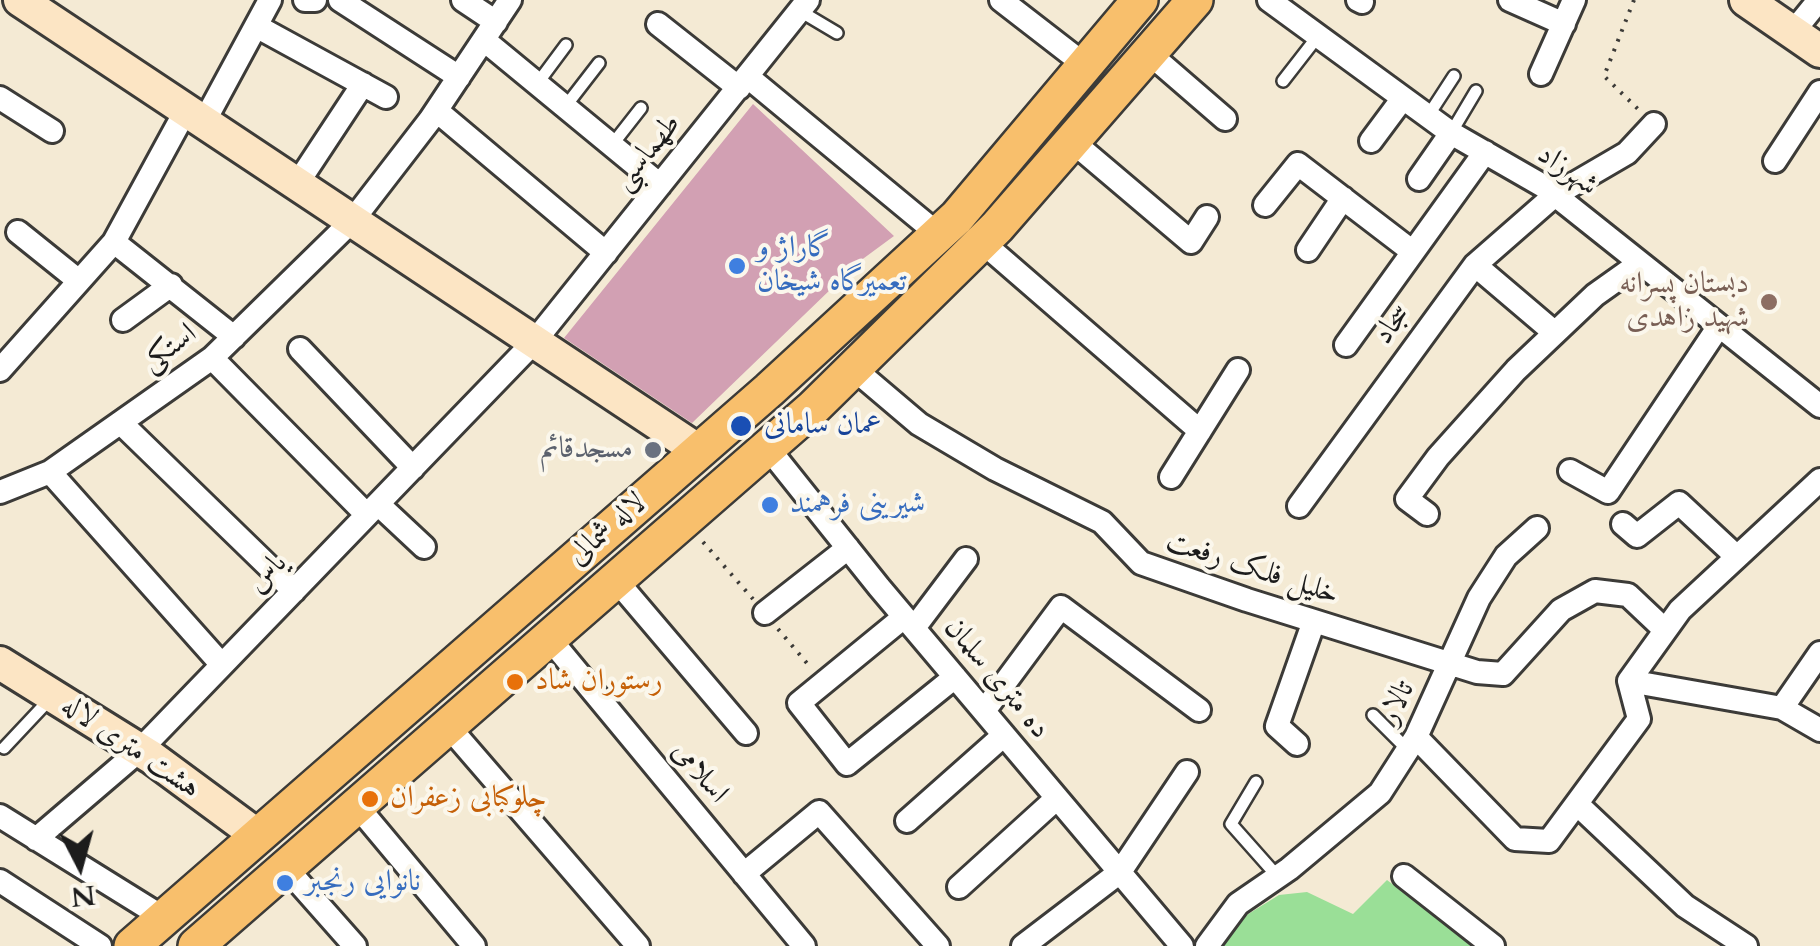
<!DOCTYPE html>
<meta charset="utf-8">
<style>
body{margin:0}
#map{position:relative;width:1820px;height:946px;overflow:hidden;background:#f4ead4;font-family:Cardo,serif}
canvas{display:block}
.north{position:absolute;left:30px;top:816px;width:100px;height:100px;-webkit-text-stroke:8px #fbf7ec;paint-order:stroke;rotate:174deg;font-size:28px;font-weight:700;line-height:40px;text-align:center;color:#1c1c1c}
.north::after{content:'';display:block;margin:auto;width:35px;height:45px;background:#1c1c1c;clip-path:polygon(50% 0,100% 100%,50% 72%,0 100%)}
</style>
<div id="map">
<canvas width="1820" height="946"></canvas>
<div class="north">N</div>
</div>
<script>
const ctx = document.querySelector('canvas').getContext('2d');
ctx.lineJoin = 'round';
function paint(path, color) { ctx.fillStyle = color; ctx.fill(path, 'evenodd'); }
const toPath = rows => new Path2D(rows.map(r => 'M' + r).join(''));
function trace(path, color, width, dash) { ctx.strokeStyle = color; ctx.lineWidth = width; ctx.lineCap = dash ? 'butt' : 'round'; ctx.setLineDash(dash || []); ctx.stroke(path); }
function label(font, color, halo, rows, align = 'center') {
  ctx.font = font + ' Cardo,Amiri,serif'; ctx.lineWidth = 8; ctx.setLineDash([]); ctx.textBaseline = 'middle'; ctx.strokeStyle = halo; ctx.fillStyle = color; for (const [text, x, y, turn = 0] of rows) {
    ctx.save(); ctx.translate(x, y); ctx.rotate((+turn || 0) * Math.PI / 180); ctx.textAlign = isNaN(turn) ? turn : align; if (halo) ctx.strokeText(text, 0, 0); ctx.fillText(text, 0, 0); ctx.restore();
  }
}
paint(toPath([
 [1387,880,1473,946,1223,946,1245,916,1279,895,1307,892,1353,914]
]), '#9adf97');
paint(toPath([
 [753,104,894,236,860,261,692,423,564,338]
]), '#d2a0b3');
const lane = toPath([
 [800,11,837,33],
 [1283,81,1318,36],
 [537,84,566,45],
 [565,107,599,63],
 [1428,116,1454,76],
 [1451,133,1476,91],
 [612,145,641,108],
 [1373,715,1408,750],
 [4,748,50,699],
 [1256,782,1231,824,1278,877]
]);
const street = toPath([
 [305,0,315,0],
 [340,0,459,77],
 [463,0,496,22],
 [1001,0,1085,65],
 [1269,0,1451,133,1545,187,1820,406],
 [1358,0,1362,2],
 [1510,0,1564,24],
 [658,24,739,88],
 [256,26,386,97],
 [1793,32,1819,0],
 [484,40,660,185],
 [1151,55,1225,119],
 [1541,74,1574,0],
 [748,77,927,225],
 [0,98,52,131],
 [437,111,606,253],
 [204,122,270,0],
 [1371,141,1403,98],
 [1073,142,1191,242,1207,217],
 [1775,161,1820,92],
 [1419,179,1451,133],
 [297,184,363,84],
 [1265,205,1298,164,1413,252],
 [18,232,79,281],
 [114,242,234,337],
 [982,242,1200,431],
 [1308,250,1343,198],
 [1475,265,1555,333],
 [123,320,171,285],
 [1346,345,1485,152],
 [300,349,413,468],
 [212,358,367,515],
 [853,368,919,424,995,469,1102,522,1141,563,1247,600,1477,672,1503,674,1561,610,1595,591,1628,595,1665,630],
 [0,370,114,242,186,110],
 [121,423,294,591],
 [768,448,879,587,1182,946],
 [1570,471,1608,492,1719,326],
 [50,472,222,665],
 [1171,477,1238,370],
 [0,492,50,472,212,358,352,221,430,120,510,0],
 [378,504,424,547],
 [1299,506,1475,265,1555,195,1627,153,1654,124],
 [1427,514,1407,499,1438,457,1516,370,1595,295,1640,263],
 [1623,524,1637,536,1679,503,1737,557],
 [616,580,746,733],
 [765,613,848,548],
 [904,617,799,703,847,764,955,677],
 [914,628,966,559],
 [549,638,804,946],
 [1629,681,1680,610,1820,480],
 [1629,681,1782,708,1820,730],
 [1782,708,1820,653],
 [984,711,1061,607,1199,710],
 [448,726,638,946],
 [1416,737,1515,839,1549,841,1639,719,1629,681],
 [1297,744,1277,726,1314,621],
 [1577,804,1685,906,1746,946],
 [357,806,474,946],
 [0,816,164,918],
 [907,821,1004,735],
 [36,839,140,750,534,342,808,0],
 [286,868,355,946],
 [744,874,819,812,938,946],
 [1404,876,1493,946],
 [0,881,100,946],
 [959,887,1057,798],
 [1023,946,1120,872,1187,772],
 [1207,946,1238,904,1289,869,1380,793,1416,737,1479,598,1506,556,1537,528]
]);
const secondary = toPath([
 [20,0,699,451],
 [1746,0,1820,51],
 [0,663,151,757,258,836]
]);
const primary = toPath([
 [132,946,769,390,957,217,1140,0],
 [196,946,813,408,997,227,1195,0]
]);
trace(lane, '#3c3b38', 16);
trace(street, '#3c3b38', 28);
trace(secondary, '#3c3b38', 38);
trace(primary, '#3c3b38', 40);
trace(toPath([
 [1634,0,1604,76,1640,111],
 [703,542,753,599],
 [778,629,811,668]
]), '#3c3b38', 4, [2.5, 8]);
trace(lane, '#fff', 11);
trace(street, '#fff', 22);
trace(secondary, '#fce5c4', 32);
trace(primary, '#f8bf6c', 35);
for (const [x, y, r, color] of [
 [737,266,10,"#3f7fe0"],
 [1769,302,10,"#8d6e63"],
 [741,426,12,"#1a4fb4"],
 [653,450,10,"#6b7280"],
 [770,505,10,"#3f7fe0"],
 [515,682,10,"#e8710a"],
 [370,799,10,"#e8710a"],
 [285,883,10,"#3f7fe0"]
]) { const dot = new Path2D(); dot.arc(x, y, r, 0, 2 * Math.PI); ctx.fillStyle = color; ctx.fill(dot); trace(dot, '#fbf7ec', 4); }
label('30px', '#1c1c1c', '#fbf7ec', [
 ["طهماسبی",648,153,-51],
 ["شهرزاد",1567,171,35],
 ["سجاد",1393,325,-54],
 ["استکی",170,349,-37],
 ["لاله شمالی",608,530,-41],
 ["خلیل فلک رفعت",1252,569,18],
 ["یاس",268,574,-46],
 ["ده متری سلمان",996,679,50],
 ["تالار",1398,703,-63],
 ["هشت متری لاله",130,748,34],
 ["اسلامی",699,773,50]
]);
label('30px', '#366cbe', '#fbf7ec', [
 ["گاراژ و",757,249],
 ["تعمیرگاه شیخان",757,283],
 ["شیرینی فرهمند",790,505],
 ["نانوایی رنجبر",305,883]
], 'left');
label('30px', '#785e54', '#fbf7ec', [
 ["دبستان پسرانه",1749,285],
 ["شهید زاهدی",1749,319]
], 'right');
label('30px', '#164399', '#fbf7ec', [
 ["عمان سامانی",764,426]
], 'left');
label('30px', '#5b616d', '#fbf7ec', [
 ["مسجدقائم",633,450]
], 'right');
label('30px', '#c56008', '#fbf7ec', [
 ["رستوران شاد",535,682],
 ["چلوکبابی زعفران",390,799]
], 'left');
</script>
